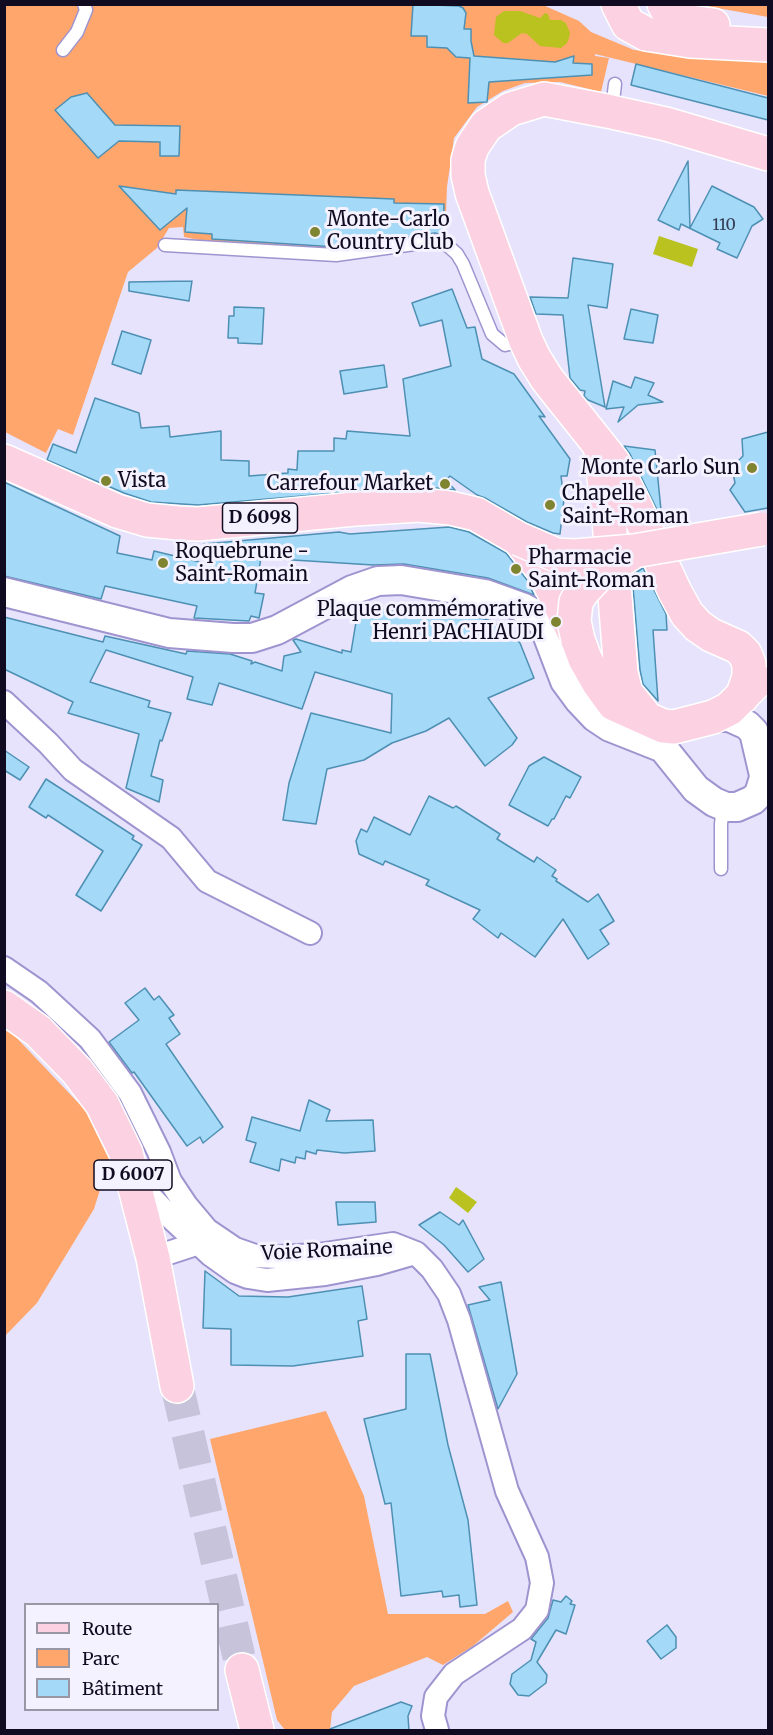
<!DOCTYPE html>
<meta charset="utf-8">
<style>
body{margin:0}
#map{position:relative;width:773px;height:1735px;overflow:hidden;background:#e7e3fc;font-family:Merriweather,serif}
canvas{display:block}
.frame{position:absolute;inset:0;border:6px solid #100b20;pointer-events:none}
.legend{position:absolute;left:24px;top:1603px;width:195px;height:108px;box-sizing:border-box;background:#f4f2ff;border:2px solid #9996a6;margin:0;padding:8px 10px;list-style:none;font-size:18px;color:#100b20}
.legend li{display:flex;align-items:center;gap:12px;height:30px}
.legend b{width:30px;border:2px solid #9996a6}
</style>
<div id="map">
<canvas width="773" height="1735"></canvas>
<div class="frame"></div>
<ul class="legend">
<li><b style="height:8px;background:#fcd2e3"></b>Route</li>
<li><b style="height:16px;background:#ffa66d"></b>Parc</li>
<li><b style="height:16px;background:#a4d9f7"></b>Bâtiment</li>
</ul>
</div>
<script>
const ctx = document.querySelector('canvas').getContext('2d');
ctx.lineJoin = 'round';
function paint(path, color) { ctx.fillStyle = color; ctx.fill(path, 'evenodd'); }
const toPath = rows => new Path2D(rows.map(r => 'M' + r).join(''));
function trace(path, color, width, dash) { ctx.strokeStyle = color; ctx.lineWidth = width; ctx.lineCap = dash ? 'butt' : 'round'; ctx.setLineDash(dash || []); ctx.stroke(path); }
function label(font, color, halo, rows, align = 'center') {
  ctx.font = font + ' Merriweather,serif'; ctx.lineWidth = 6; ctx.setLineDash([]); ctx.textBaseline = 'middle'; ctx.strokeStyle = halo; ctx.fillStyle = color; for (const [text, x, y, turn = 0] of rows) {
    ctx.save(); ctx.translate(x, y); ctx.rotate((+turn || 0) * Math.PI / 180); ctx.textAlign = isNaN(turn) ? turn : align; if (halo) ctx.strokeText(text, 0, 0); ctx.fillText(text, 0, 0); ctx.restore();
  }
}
paint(toPath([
 [4,5,543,5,579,21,591,32,634,50,768,60,768,96,595,54,595,56,609,58,601,92,560,82,525,83,503,91,477,107,454,138,447,187,445,239,384,237,382,245,336,252,236,247,184,237,183,227,169,228,157,248,128,272,73,435,58,429,46,453,5,432],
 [700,5,768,5,768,17],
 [4,1029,13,1034,87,1112,111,1155,94,1209,37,1303,5,1336],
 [326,1411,364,1496,388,1614,485,1614,508,1601,513,1612,473,1646,443,1665,427,1657,354,1686,332,1712,330,1730,285,1730,277,1720,210,1439]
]), '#ffa66d');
paint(toPath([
 [504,11,520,11,540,18,545,13,548,14,550,20,561,20,566,23,570,33,569,38,567,43,561,48,540,46,527,34,522,33,508,43,503,43,494,35,496,17],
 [659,236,698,249,692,267,653,254],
 [456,1187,477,1202,468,1213,449,1198]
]), '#b9c21e');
const building = toPath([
 [413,4,459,6,463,8,466,13,464,29,471,29,471,41,474,56,555,62,574,56,573,63,592,64,592,75,489,82,487,102,468,103,470,58,456,57,447,48,427,47,427,36,411,36,413,4],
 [636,64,768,98,768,120,631,85,636,64],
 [87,93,115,125,180,126,179,156,160,156,160,142,119,141,98,158,55,110,71,97,87,93],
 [688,161,690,228,712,186,754,207,763,219,752,226,737,258,717,249,720,243,681,224,679,230,658,220,688,161],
 [119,186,176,194,176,190,394,199,394,203,444,204,443,235,435,233,372,242,354,241,353,244,337,245,336,247,212,239,212,234,185,232,187,208,160,230,119,186],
 [573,258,613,264,607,308,588,305,605,407,588,400,584,396,585,391,580,390,570,378,563,315,536,314,530,297,568,298,573,258],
 [192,281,189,301,129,291,129,282,192,281],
 [452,289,467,328,475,327,482,359,514,374,545,417,539,416,570,459,567,476,561,476,564,499,560,534,553,533,527,522,485,498,477,495,450,476,446,480,455,490,418,486,198,505,151,502,124,493,47,460,53,444,76,453,95,398,139,413,141,428,169,426,170,437,221,431,221,460,249,461,249,476,288,473,288,469,297,470,298,451,334,451,334,438,346,439,347,431,410,436,403,379,451,366,442,320,420,326,412,303,452,289],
 [234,307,264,308,262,344,238,343,238,338,228,338,229,316,234,316,234,307],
 [631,309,658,315,653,343,624,339,631,309],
 [122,331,151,340,141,374,112,364,122,331],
 [384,365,387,387,344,394,340,371,384,365],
 [635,377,654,383,648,395,663,402,638,405,618,422,624,407,606,409,613,381,631,388,635,377],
 [768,432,768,508,745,512,730,490,735,483,733,473,736,463,743,456,742,439,768,432],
 [624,446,655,450,662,520,630,454,624,446],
 [4,482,120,536,117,553,152,560,154,551,208,564,204,544,339,532,350,534,449,527,469,532,506,553,527,580,534,595,488,578,404,564,373,565,261,558,255,593,264,594,259,618,251,616,249,621,194,618,197,606,105,586,101,599,4,576,4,482],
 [643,568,666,614,667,630,653,630,658,701,643,684,640,670,632,575,643,568],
 [364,607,447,617,448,610,492,621,520,643,534,678,488,698,517,738,512,745,485,766,449,718,426,731,392,743,364,760,327,769,316,824,283,820,289,783,311,713,391,733,392,694,315,672,302,709,219,683,212,705,187,699,193,677,106,650,90,682,150,701,148,707,171,713,162,741,160,740,151,776,163,780,159,802,126,788,139,734,68,713,73,702,4,669,4,617,103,642,105,636,186,654,187,651,230,654,252,661,251,664,255,662,282,671,284,656,301,652,293,640,296,639,342,653,342,650,351,652,358,610,364,607],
 [4,750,29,767,20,780,4,770,4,750],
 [544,757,581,777,570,798,566,796,554,819,552,819,548,826,509,805,529,766,544,757],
 [46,779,134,836,132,839,142,845,101,911,76,895,103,851,48,815,46,818,29,807,46,779],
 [429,796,453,808,456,806,500,834,497,839,534,862,537,857,556,870,552,876,557,879,556,881,588,902,598,894,614,921,600,930,609,944,588,959,563,919,535,957,501,933,498,938,473,919,480,910,426,885,429,880,385,861,383,865,359,854,356,841,361,829,367,832,374,817,410,835,429,796],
 [145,988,154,1000,159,996,174,1015,169,1018,180,1034,166,1044,223,1127,203,1143,200,1137,187,1146,134,1072,132,1073,109,1042,139,1020,125,1003,145,988],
 [309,1100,330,1110,326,1121,373,1120,375,1151,344,1153,317,1150,316,1154,306,1151,305,1159,296,1157,295,1163,281,1159,279,1171,250,1162,256,1143,246,1140,252,1117,300,1131,309,1100],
 [336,1202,375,1202,376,1222,338,1225,336,1202],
 [440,1212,459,1225,463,1220,484,1259,468,1272,444,1245,419,1225,440,1212],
 [205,1271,239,1296,288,1297,362,1286,367,1319,358,1321,363,1356,293,1366,231,1365,231,1329,203,1328,205,1271],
 [501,1282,517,1374,498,1409,468,1305,490,1300,479,1287,501,1282],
 [406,1354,430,1354,448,1445,468,1520,477,1605,460,1607,459,1595,443,1597,442,1591,401,1596,391,1503,385,1504,364,1419,406,1409,406,1354],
 [566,1596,572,1601,570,1604,575,1605,566,1634,556,1630,537,1662,547,1675,546,1683,529,1696,518,1695,510,1684,512,1674,531,1660,536,1642,531,1639,548,1618,553,1600,561,1602,566,1596],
 [667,1625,676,1637,676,1648,661,1659,647,1641,667,1625],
 [401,1702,412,1706,408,1716,409,1731,331,1731,330,1729,401,1702]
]);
paint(building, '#a4d9f7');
trace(building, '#4d90b3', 1.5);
trace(toPath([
 [177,1386,242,1670]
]), '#c7c3db', 33, [33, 16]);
const service = toPath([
 [63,50,77,32,86,10,84,4],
 [612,110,615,84],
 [165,245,336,255,436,241,447,245,457,254,463,264,492,334,505,345,524,341],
 [721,869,721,824,723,806]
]);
const minor = toPath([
 [4,702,48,743,73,770,171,838,207,881,310,933],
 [4,968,39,992,90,1039,130,1093,159,1152,170,1181,186,1205,207,1230,235,1249,255,1256,278,1257,318,1255,393,1244,416,1253,432,1269,449,1294,459,1320,507,1491,537,1557,542,1583,537,1610,522,1629,454,1674,436,1697,433,1716,437,1730],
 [136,1182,168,1215,211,1255,235,1272,248,1277,267,1280,325,1274,377,1264,415,1253],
 [153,1258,199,1243]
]);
const tertiary = toPath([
 [4,592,169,633,233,638,252,638,277,630,352,590,378,581,401,580,485,594,524,608,537,615,544,626,565,681,579,700,595,717,610,727,663,748,696,789,714,802,726,807,737,807,753,800,759,794,768,765],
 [713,717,729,717,747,725,754,732,764,775]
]);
const primary = toPath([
 [618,4,628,24,646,34,690,41,768,45],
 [664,4,670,15,682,21,713,25],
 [601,456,608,508,621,673,626,693,643,714],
 [4,461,117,511,147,520,178,523,198,524,355,509,419,505,450,508,476,514,519,539,543,570,578,640,585,659,598,682,614,704,663,726,674,727,713,717,729,709,757,681],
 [742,697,749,677,749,664,745,654,738,647,711,635,698,626,687,614,675,592,635,506,613,462,547,379,534,358,526,341,472,193,468,175,468,160,472,147,486,126,511,109,544,99,607,111,666,124,768,154],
 [4,1007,38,1031,77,1071,102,1104,126,1153,153,1258,177,1386],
 [242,1670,257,1730]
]);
trace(service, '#9f94cf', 15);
trace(minor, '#9f94cf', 26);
trace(tertiary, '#9f94cf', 32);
trace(primary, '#fff', 36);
trace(service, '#fff', 12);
trace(minor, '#fff', 22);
trace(tertiary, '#fff', 28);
trace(primary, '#fcd2e3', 33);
const primaryBridge = toPath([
 [519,539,556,555,575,556,634,551,762,529],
 [578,640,574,621,576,602,582,592,599,574,633,552]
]);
trace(primaryBridge, '#fff', 36, []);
trace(primaryBridge, '#fcd2e3', 33);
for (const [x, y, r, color] of [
 [315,232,6,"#7f8430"],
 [752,468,6,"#7f8430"],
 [106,481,6,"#7f8430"],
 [445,484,6,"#7f8430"],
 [550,505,6,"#7f8430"],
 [163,563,6,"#7f8430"],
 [516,569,6,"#7f8430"],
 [556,622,6,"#7f8430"]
]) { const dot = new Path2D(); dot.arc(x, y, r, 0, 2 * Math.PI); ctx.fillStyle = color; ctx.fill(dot); trace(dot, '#f4f2ff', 2); }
label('16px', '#353e56', null, [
 ["110",724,225]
]);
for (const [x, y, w] of [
 [260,518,75],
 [133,1175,78]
]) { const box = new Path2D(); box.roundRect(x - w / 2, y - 15, w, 30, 4.5); ctx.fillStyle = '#f4f2ff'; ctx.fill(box); trace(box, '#100b20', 1.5); }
label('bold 18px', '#100b20', null, [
 ["D 6098",260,518],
 ["D 6007",133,1175]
]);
label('20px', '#100b20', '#f4f2ff', [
 ["Monte-Carlo",327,220],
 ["Country Club",327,243],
 ["Monte Carlo Sun",740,468,"right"],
 ["Vista",118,481],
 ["Carrefour Market",433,484,"right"],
 ["Chapelle",562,494],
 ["Saint-Roman",562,517],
 ["Roquebrune -",175,552],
 ["Saint-Romain",175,575],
 ["Pharmacie",528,558],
 ["Saint-Roman",528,581],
 ["Plaque commémorative",544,610,"right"],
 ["Henri PACHIAUDI",544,633,"right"]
], 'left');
label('20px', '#100b20', '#f4f2ff', [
 ["Voie Romaine",327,1251,-3]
]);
</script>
